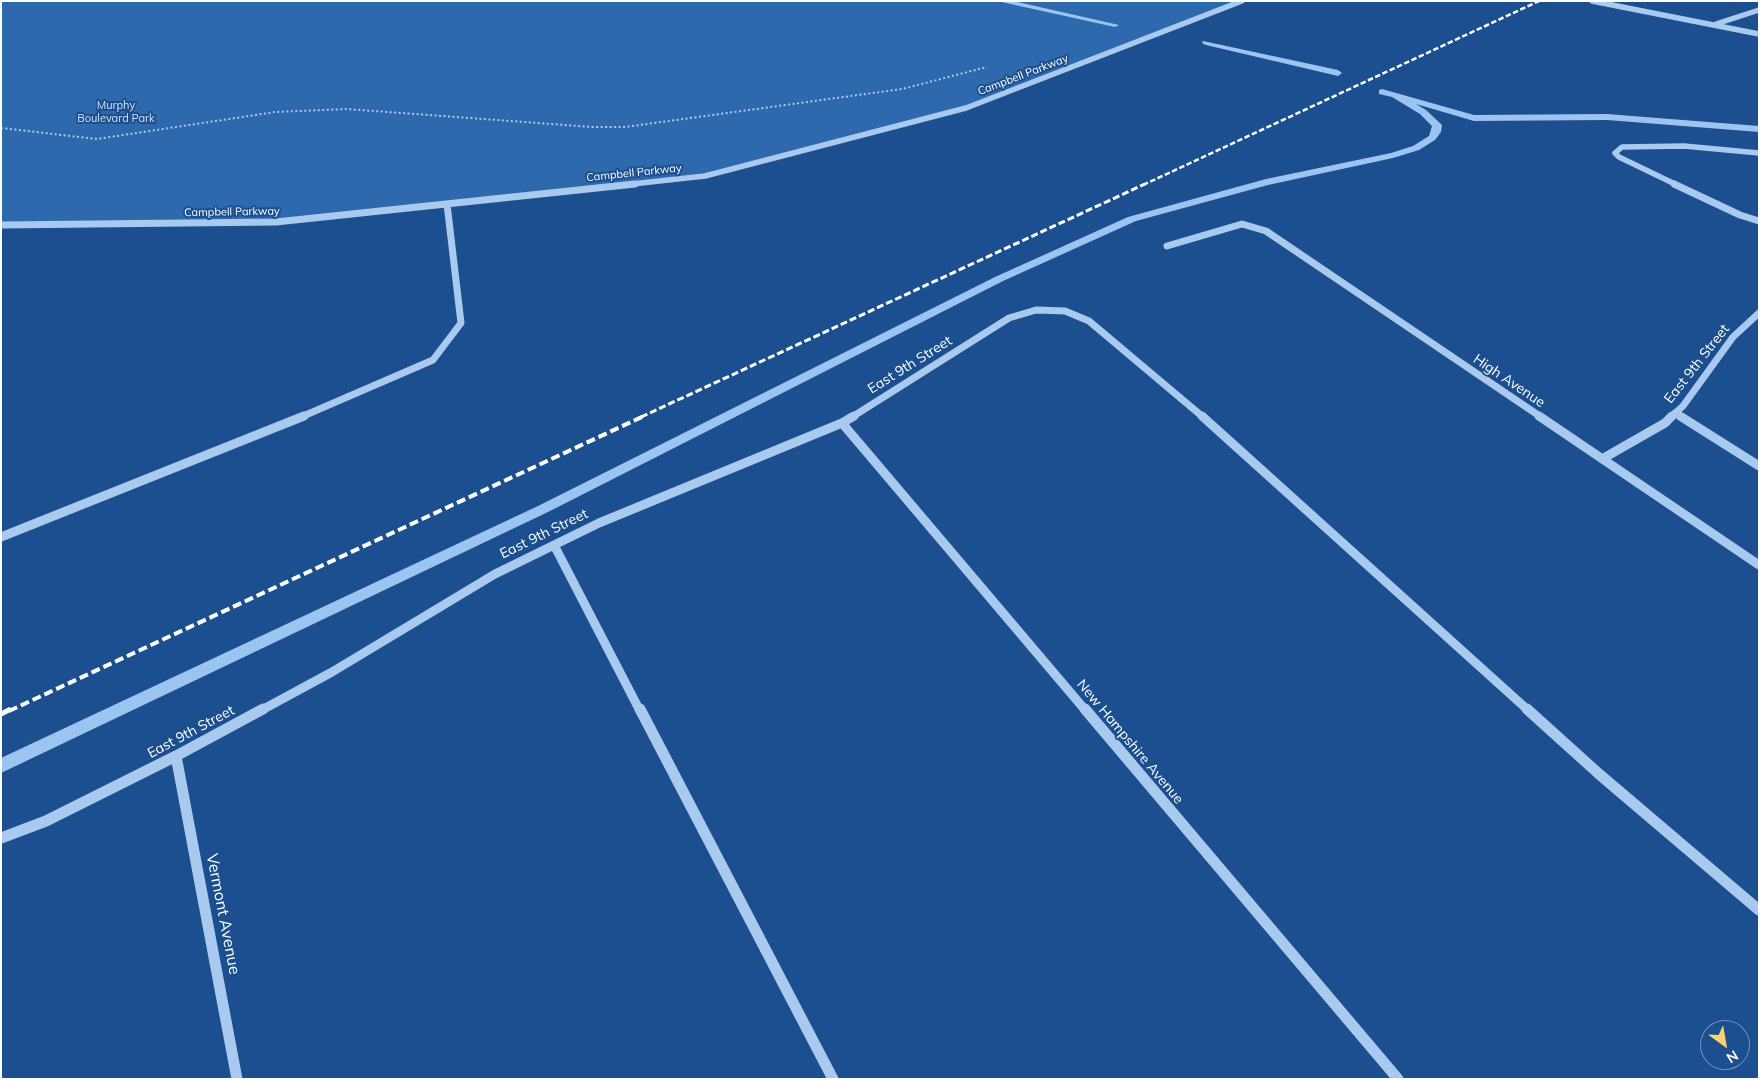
<!DOCTYPE html>
<style>
body{margin:0}
#map{position:relative;width:1760px;height:1080px;overflow:hidden;background:#1b4f8f;font-family:Mulish,sans-serif}
canvas{display:block}
.frame{position:absolute;inset:0;border:2px solid #fff;pointer-events:none}
.north{position:absolute;left:1700px;top:1020px;width:50px;height:50px;box-sizing:border-box;background:#1b4f8f;border:1px solid #7695bc;border-radius:50%;rotate:148deg;font-size:14px;font-weight:700;line-height:20px;text-align:center;color:#fff}
.north::after{content:'';display:block;margin:auto;width:18px;height:22px;background:#ffd166;clip-path:polygon(50% 0,100% 100%,50% 72%,0 100%)}
</style>
<div id="map">
<canvas width="1760" height="1080"></canvas>
<div class="frame"></div>
<div class="north">N</div>
</div>
<script>
const ctx = document.querySelector('canvas').getContext('2d');
ctx.lineJoin = 'round';
function paint(path, color) { ctx.fillStyle = color; ctx.fill(path, 'evenodd'); }
const toPath = rows => new Path2D(rows.map(r => 'M' + r).join(''));
function trace(path, color, width, dash) { ctx.strokeStyle = color; ctx.lineWidth = width; ctx.lineCap = dash ? 'butt' : 'round'; ctx.setLineDash(dash || []); ctx.stroke(path); }
function label(font, color, halo, rows, align = 'center') {
  ctx.font = font + ' Mulish,sans-serif'; ctx.lineWidth = 4; ctx.setLineDash([]); ctx.textBaseline = 'middle'; ctx.strokeStyle = halo; ctx.fillStyle = color; for (const [text, x, y, turn = 0] of rows) {
    ctx.save(); ctx.translate(x, y); ctx.rotate((+turn || 0) * Math.PI / 180); ctx.textAlign = isNaN(turn) ? turn : align; if (halo) ctx.strokeText(text, 0, 0); ctx.fillText(text, 0, 0); ctx.restore();
  }
}
paint(toPath([
 [1,1,1242,1,966,108,705,176,276,222,1,225]
]), '#2e69ad');
paint(toPath([
 [997,1,1013,1,1119,25,1115,27,997,1],
 [1203,41,1338,70,1342,73,1338,76,1206,45,1202,43,1203,41],
 [1382,89,1474,115,1607,114,1759,126,1759,132,1607,120,1474,121,1416,104,1426,110,1442,125,1441,132,1435,140,1419,150,1393,158,1268,185,1136,221,1003,281,548,512,1,773,1,758,538,506,995,277,1128,217,1266,179,1391,153,1413,146,1429,136,1432,126,1420,114,1392,97,1379,94,1379,90,1382,89]
]), '#9cc4f0');
trace(toPath([
 [1,128,97,139,275,112,347,109,592,127,625,127,902,89,987,67]
]), '#a9c9ee', 2, [2, 2.5]);
trace(toPath([
 [1592,1,1759,34],
 [1716,24,1759,10],
 [623,185,705,176,966,108,1242,1],
 [1677,185,1619,157,1615,153,1622,147,1684,146,1759,153]
]), '#a9c9ee', 5.5);
trace(toPath([
 [1674,184,1740,215,1759,221],
 [1,225,276,222,635,184],
 [1167,246,1242,224,1266,231,1541,417],
 [1675,413,1682,417],
 [301,417,433,360,461,323,447,204],
 [852,417,1009,318,1036,310,1065,311,1089,321,1203,417],
 [1671,417,1683,406,1733,337,1759,313]
]), '#a9c9ee', 7);
trace(toPath([
 [1202,416,1529,711],
 [1539,416,1759,565],
 [1680,416,1759,466],
 [842,423,1086,711],
 [1602,459,1665,423,1672,416],
 [1,537,304,416],
 [554,545,640,711],
 [260,711,332,672,495,574,599,523,842,423,854,416]
]), '#a9c9ee', 9);
trace(toPath([
 [640,709,833,1079],
 [1085,709,1398,1079],
 [1527,709,1599,774,1759,910],
 [176,756,237,1079],
 [1,838,46,821,176,756,263,709]
]), '#a9c9ee', 11);
trace(toPath([
 [1143,185,1539,1]
]), '#fff', 2.5, [5.5, 2.5]);
trace(toPath([
 [641,417,1145,184]
]), '#fff', 3, [7, 3]);
trace(toPath([
 [9,711,644,416]
]), '#fff', 4, [9, 4]);
trace(toPath([
 [1,714,11,709]
]), '#fff', 5, [11, 5]);
label('11px', '#fff', '#1b4f8f', [
 ["Campbell Parkway",1023,75,-21],
 ["Campbell Parkway",634,173,-6],
 ["Campbell Parkway",232,212,-1]
]);
label('11px', '#cfe3fa', '#1b4f8f', [
 ["Murphy",116,106],
 ["Boulevard Park",116,119]
]);
label('14px', '#fff', '#1b4f8f', [
 ["East 9th Street",1697,364,-52],
 ["East 9th Street",910,365,-32],
 ["High Avenue",1509,381,34],
 ["East 9th Street",544,534,-26],
 ["East 9th Street",191,732,-28],
 ["New Hampshire Avenue",1130,742,50]
]);
label('16px', '#fff', '#1b4f8f', [
 ["Vermont Avenue",223,914,79]
]);
</script>
